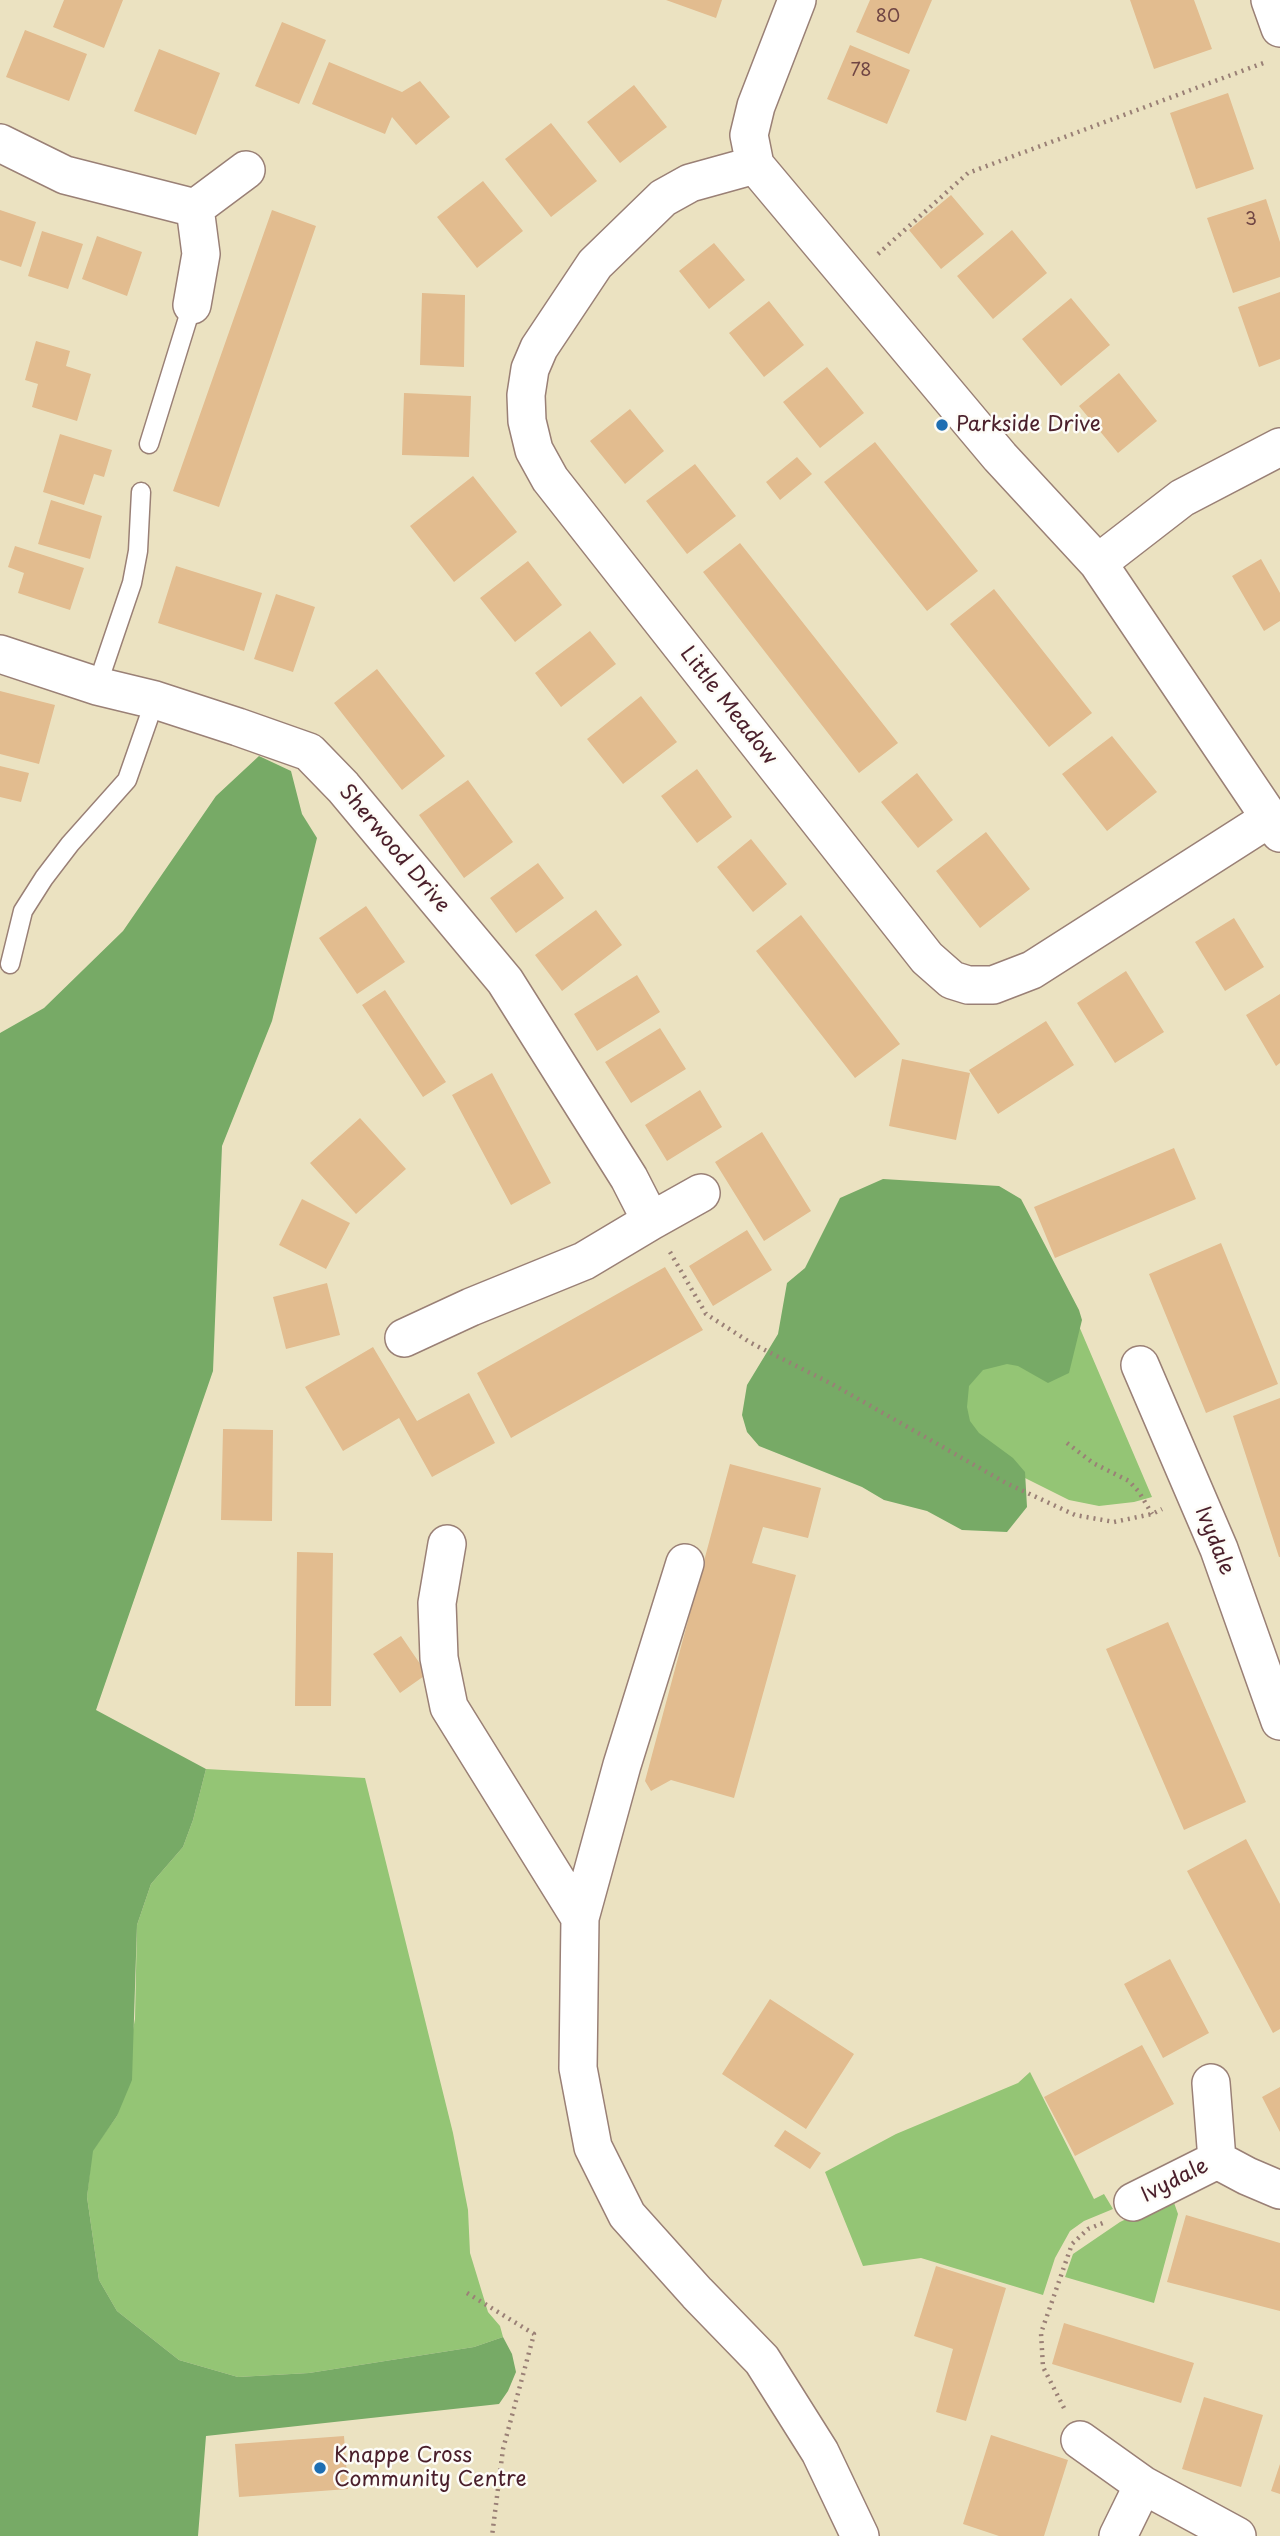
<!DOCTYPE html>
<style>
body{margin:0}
canvas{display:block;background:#ebe2c1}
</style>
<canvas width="1280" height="2536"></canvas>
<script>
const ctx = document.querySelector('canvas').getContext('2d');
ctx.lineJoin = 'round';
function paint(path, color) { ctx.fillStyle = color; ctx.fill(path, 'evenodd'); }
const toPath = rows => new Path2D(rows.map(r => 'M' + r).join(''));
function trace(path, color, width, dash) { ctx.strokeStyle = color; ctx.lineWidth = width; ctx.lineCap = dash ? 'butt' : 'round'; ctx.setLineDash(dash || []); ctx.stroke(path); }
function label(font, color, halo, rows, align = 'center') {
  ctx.font = font + ' "Playpen Sans",sans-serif'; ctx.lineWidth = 5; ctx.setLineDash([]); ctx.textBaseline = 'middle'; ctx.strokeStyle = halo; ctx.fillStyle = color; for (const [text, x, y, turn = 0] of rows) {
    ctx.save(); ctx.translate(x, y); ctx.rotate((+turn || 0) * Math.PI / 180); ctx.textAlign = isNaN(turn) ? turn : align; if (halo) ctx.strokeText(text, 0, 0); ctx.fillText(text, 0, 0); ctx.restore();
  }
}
paint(toPath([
 [1067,1298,1152,1497,1134,1502,1099,1506,1069,1500,987,1459,921,1417],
 [206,1769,365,1778,453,2133,468,2210,470,2253,488,2312,500,2326,503,2337,474,2347,309,2373,238,2377,179,2360,117,2311,99,2280,87,2197,92,2151,117,2116,135,2019,137,1925,151,1884,183,1847,193,1820],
 [1030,2072,1094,2199,1104,2194,1113,2209,1084,2221,1070,2231,1055,2258,1043,2295,921,2258,863,2266,825,2172,896,2134,1018,2083],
 [1172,2197,1178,2214,1154,2303,1065,2277,1073,2254,1120,2222]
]), '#94c575');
paint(toPath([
 [259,756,291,771,302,814,317,838,272,1021,222,1146,213,1371,96,1710,206,1769,193,1820,183,1847,151,1884,137,1925,132,2080,117,2116,93,2151,87,2197,99,2280,117,2311,179,2360,238,2377,309,2373,474,2347,503,2337,512,2354,516,2372,508,2391,499,2404,206,2436,198,2536,0,2536,0,1033,44,1008,123,931,216,796],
 [883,1179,999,1186,1021,1199,1079,1310,1082,1320,1069,1373,1048,1383,1018,1366,1007,1364,983,1370,969,1386,967,1407,970,1421,979,1433,1013,1458,1025,1472,1027,1507,1007,1532,962,1530,927,1511,884,1500,862,1487,759,1446,747,1432,742,1415,747,1385,778,1334,787,1283,805,1268,840,1198]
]), '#7a6');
paint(toPath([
 [64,0,123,0,104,48,53,27],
 [666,0,722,0,716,18],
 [870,0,932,0,909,54,856,32],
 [1130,0,1194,0,1212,49,1154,69],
 [282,22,326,40,299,104,255,86],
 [25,30,87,54,69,101,6,77],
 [850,45,910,70,887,124,827,99],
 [159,49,220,73,196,135,134,111],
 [329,62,402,92,420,81,450,117,416,145,392,117,385,134,312,104],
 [634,85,667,127,620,163,587,122],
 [1228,93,1254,169,1196,189,1170,113],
 [551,123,597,181,551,217,505,159],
 [483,181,523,231,477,268,437,217],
 [951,195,984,234,941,269,909,230],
 [1266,199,1280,242,1280,277,1233,293,1207,218],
 [0,210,36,222,21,267,0,260],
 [272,210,316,226,219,507,173,491],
 [1012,230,1047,273,993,319,957,276],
 [42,231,83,244,68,289,28,276],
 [97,236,142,252,127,296,82,279],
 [714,243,745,280,709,309,679,271],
 [1280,292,1280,359,1259,367,1238,307],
 [422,293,465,295,464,367,420,365],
 [1071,298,1110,345,1061,386,1022,339],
 [769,301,804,345,764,377,729,333],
 [36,341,70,351,66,366,91,374,77,421,32,407,38,384,25,380],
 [827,367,864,413,820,448,783,402],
 [1119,373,1157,421,1118,453,1079,406],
 [404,393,471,396,469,457,402,455],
 [630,409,664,451,625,484,590,441],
 [60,434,112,450,104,477,94,474,84,505,43,492],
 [875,442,978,571,927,611,824,482],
 [797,457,812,474,780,500,766,482],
 [695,464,736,516,687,554,646,501],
 [473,476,517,532,454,582,410,526],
 [51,500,102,516,90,559,38,544],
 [740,543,898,743,859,773,703,572],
 [15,546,84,568,70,610,18,593,24,573,8,567],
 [1261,559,1280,593,1280,621,1264,631,1232,576],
 [528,561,562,605,515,642,480,598],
 [176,566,262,593,244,651,158,623],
 [994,589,1092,713,1049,747,950,624],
 [276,594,315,607,293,672,254,659],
 [590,631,616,664,561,707,535,673],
 [377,669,445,756,402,790,334,703],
 [0,691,55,705,39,764,0,754],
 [641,696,677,742,623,784,587,739],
 [1112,736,1157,792,1107,831,1062,774],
 [0,766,29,773,21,802,0,797],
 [697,769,732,817,697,843,661,796],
 [917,773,953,820,918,848,881,802],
 [468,780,513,842,464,878,419,815],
 [986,832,1030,889,980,928,936,871],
 [751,839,787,884,753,912,717,867],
 [538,863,564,898,516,933,490,898],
 [366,906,405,962,357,994,319,938],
 [596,910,622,945,562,991,535,955],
 [801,915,900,1044,855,1078,756,951],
 [1234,918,1264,967,1225,991,1195,942],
 [1126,971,1164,1032,1115,1063,1077,1003],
 [637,975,660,1012,597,1051,574,1014],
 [385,990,446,1082,423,1097,362,1005],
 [1280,994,1280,1063,1276,1066,1246,1015],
 [1046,1021,1074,1065,998,1114,969,1070],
 [660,1028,686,1069,631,1103,605,1062],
 [902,1059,970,1073,956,1140,889,1126],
 [492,1073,551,1183,511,1205,452,1095],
 [700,1090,722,1127,667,1161,645,1125],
 [360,1118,406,1169,356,1214,310,1163],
 [762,1132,811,1211,764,1241,715,1162],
 [1174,1148,1196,1199,1055,1258,1034,1207],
 [302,1199,350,1223,326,1269,279,1245],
 [747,1230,772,1270,713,1306,689,1266],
 [1221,1243,1278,1384,1206,1413,1149,1274],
 [665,1267,703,1330,511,1438,477,1373],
 [327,1283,340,1335,286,1349,273,1297],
 [373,1347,417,1421,469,1393,495,1443,432,1477,399,1418,343,1451,305,1387],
 [1280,1398,1280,1557,1279,1557,1233,1416],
 [223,1429,273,1430,272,1521,221,1520],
 [730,1464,821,1488,808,1538,763,1527,752,1563,796,1575,734,1798,671,1780,651,1791,645,1781],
 [297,1552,333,1553,331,1706,295,1706],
 [1168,1622,1246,1802,1184,1830,1106,1649],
 [401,1636,427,1674,400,1693,373,1654],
 [1246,1839,1280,1904,1280,2029,1273,2033,1187,1871],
 [1170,1959,1209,2033,1163,2058,1124,1984],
 [770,1999,854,2054,806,2129,722,2074],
 [1142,2045,1174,2104,1075,2156,1044,2097],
 [1280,2087,1280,2132,1262,2097],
 [785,2130,821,2153,810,2169,774,2146],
 [1186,2215,1280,2243,1280,2311,1167,2282],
 [936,2266,1006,2288,966,2421,936,2412,953,2349,914,2336],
 [1064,2323,1194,2363,1181,2403,1052,2364],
 [1204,2397,1263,2415,1241,2487,1182,2469],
 [991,2435,1068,2460,1044,2536,999,2536,963,2524],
 [344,2436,348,2489,239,2497,235,2444],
 [1280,2464,1280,2494,1271,2491]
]), '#e2bc8f');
const lane = toPath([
 [149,444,192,305],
 [97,686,132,583,138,551,141,492],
 [10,964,23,911,44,878,70,844,127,780,155,700]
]);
const street = toPath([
 [797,0,756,106,749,135,755,165,1000,457,1098,563,1280,833],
 [1270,0,1280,28],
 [0,143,65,175,195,208,201,254,192,305],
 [755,165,690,183,663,198,595,264,539,348,530,369,526,395,527,421,534,450,550,479,927,958,952,980,968,985,993,985,1032,970,1270,818],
 [195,208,246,170],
 [1098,563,1182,498,1280,447],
 [0,654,97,686,155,700,238,727,309,752,343,787,505,981,629,1178,651,1221,584,1261,471,1307,404,1338],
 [651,1221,701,1193],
 [1140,1365,1219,1549,1280,1721],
 [447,1544,437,1603,439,1658,449,1707,580,1918],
 [685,1563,622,1765,580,1918,578,2068,593,2147,627,2215,697,2293,762,2360,820,2452,860,2536],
 [1211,2083,1217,2160],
 [1133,2202,1217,2160,1247,2176,1280,2190],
 [1080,2440,1143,2485,1237,2536],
 [1118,2536,1143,2485]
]);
trace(lane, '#9a8076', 21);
trace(street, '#9a8076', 40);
trace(toPath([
 [878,254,968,173,1266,62],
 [670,1252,706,1314,751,1343,832,1384,1006,1483,1075,1515,1114,1522,1152,1514,1162,1509],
 [1067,1443,1093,1463,1129,1481,1139,1492,1152,1514],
 [467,2293,534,2334,503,2449,492,2536],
 [1064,2408,1043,2367,1041,2333,1072,2244,1088,2229,1103,2223]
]), '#9a8076', 4.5, [2, 5]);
trace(lane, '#fff', 18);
trace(street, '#fff', 37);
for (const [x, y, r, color] of [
 [942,425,7,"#1f6fb2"],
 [320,2468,7,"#1f6fb2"]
]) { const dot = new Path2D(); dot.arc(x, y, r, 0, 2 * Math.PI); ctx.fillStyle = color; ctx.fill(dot); trace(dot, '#fdfcf7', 2.5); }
label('18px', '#704644', null, [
 ["80",888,17],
 ["78",861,71],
 ["3",1251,220]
]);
label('21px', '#4a1f2b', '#fdfcf7', [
 ["Parkside Drive",956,425],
 ["Knappe Cross",334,2456],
 ["Community Centre",334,2480]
], 'left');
label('21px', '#4a1f2b', '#fdfcf7', [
 ["Little Meadow",728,706,52],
 ["Sherwood Drive",394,849,50],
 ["Ivydale",1214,1541,68],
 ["Ivydale",1175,2181,-27]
]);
</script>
